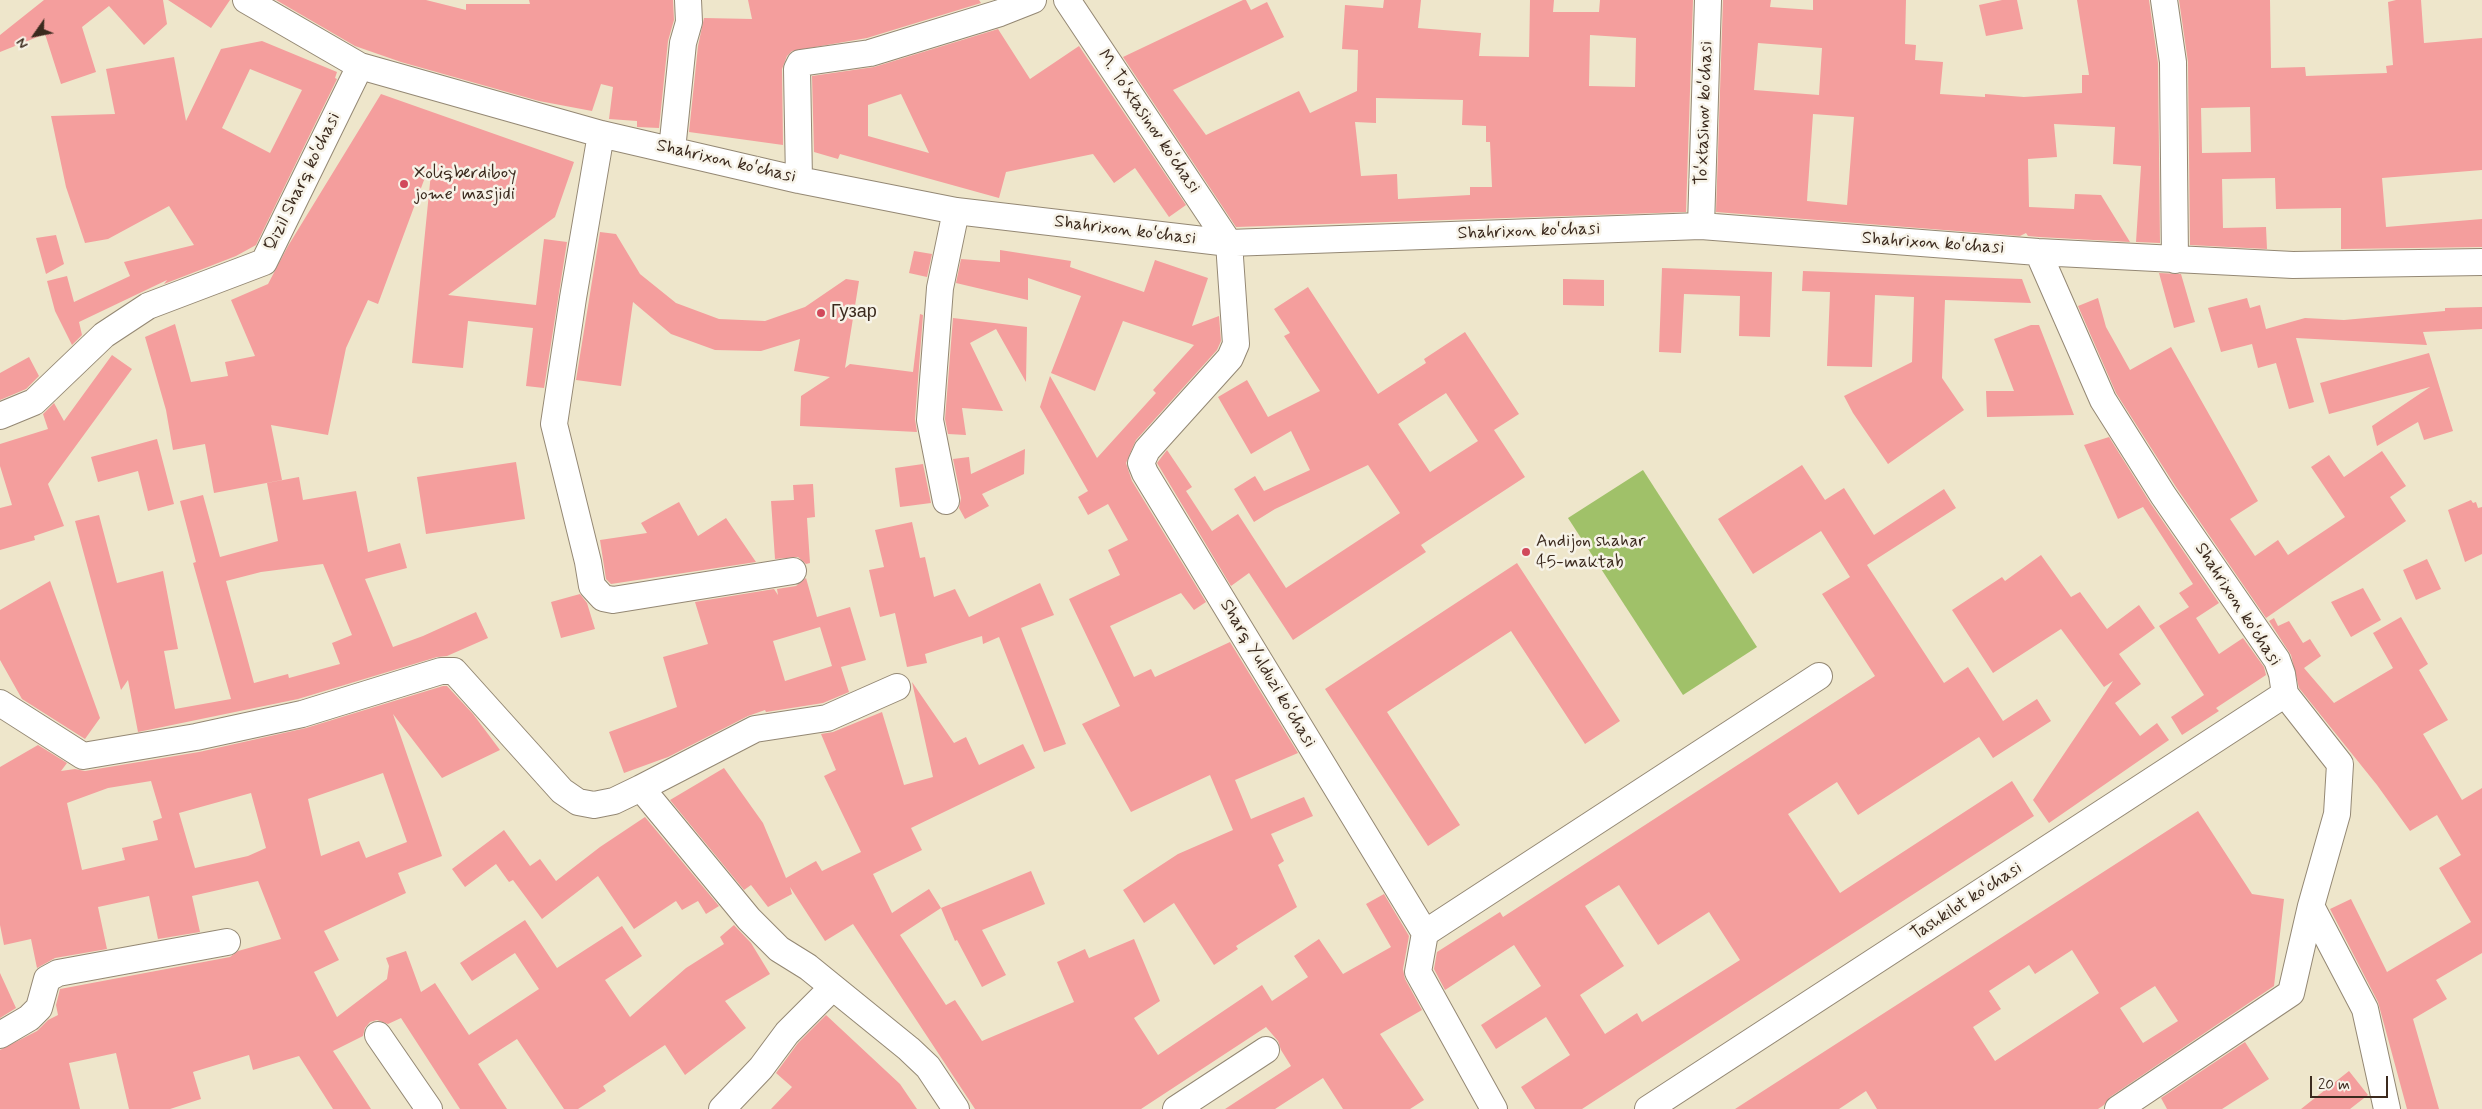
<!DOCTYPE html>
<meta charset="utf-8">
<style>
body{margin:0}
#map{position:relative;width:2482px;height:1109px;overflow:hidden;background:#eee6cb;font-family:Mynerve,sans-serif}
canvas{display:block}
.north{position:absolute;left:10px;top:10px;width:50px;height:50px;-webkit-text-stroke:4px #f7f3e8;paint-order:stroke;rotate:237deg;font-size:14px;font-weight:700;line-height:20px;text-align:center;color:#3b2a1e}
.north::after{content:'';display:block;margin:auto;width:18px;height:22px;background:#3b2a1e;clip-path:polygon(50% 0,100% 100%,50% 72%,0 100%)}
.scale{position:absolute;left:2310px;top:1076px;width:78px;height:22px;box-sizing:border-box;border:2px solid #3b2a1e;border-top:0;padding-left:6px;font-size:15px;line-height:18px;white-space:nowrap;color:#3b2a1e;-webkit-text-stroke:4px #f7f3e8;paint-order:stroke}
</style>
<div id="map">
<canvas width="2482" height="1109"></canvas>
<div class="north">N</div>
<div class="scale">20 m</div>
</div>
<script>
const ctx = document.querySelector('canvas').getContext('2d');
ctx.lineJoin = 'round';
function paint(path, color) { ctx.fillStyle = color; ctx.fill(path, 'evenodd'); }
const toPath = rows => new Path2D(rows.map(r => 'M' + r).join(''));
function trace(path, color, width, dash) { ctx.strokeStyle = color; ctx.lineWidth = width; ctx.lineCap = dash ? 'butt' : 'round'; ctx.setLineDash(dash || []); ctx.stroke(path); }
function label(font, color, halo, rows, align = 'center') {
  ctx.font = font + ' Mynerve,sans-serif'; ctx.lineWidth = 5; ctx.setLineDash([]); ctx.textBaseline = 'middle'; ctx.strokeStyle = halo; ctx.fillStyle = color; for (const [text, x, y, turn = 0] of rows) {
    ctx.save(); ctx.translate(x, y); ctx.rotate((+turn || 0) * Math.PI / 180); ctx.textAlign = isNaN(turn) ? turn : align; if (halo) ctx.strokeText(text, 0, 0); ctx.fillText(text, 0, 0); ctx.restore();
  }
}
paint(toPath([
 [1643,470,1757,647,1683,695,1568,518]
]), '#a0c169');
paint(toPath([
 [44,0,163,0,167,24,144,45,109,6,82,27,96,72,61,84,45,34,0,52,0,35],
 [168,0,230,0,211,28],
 [276,0,426,0,466,10,466,4,530,4,529,0,673,0,674,20,668,41,659,128,637,127,637,121,609,119,613,87,601,84,592,111,539,101,401,62,355,46],
 [748,0,979,0,981,3,867,38,792,51,787,56,782,69,783,145,689,132,698,46,704,18,752,19],
 [1243,0,1246,0,1251,10,1267,2,1284,37,1173,90,1206,135,1299,91,1310,113,1357,91,1358,50,1342,49,1345,5,1383,8,1384,0,1421,0,1418,28,1481,33,1479,56,1529,57,1530,0,1554,0,1553,12,1599,12,1600,0,1693,0,1686,212,1236,227,1123,57],
 [1590,35,1636,38,1635,87,1589,86],
 [1376,98,1463,100,1462,125,1486,126,1486,142,1490,142,1492,187,1470,187,1470,195,1398,199,1397,174,1361,176,1355,122,1376,123],
 [1723,0,1771,0,1770,7,1813,10,1813,0,1906,0,1905,44,1916,45,1915,60,1943,62,1940,94,1985,97,1985,94,2024,97,2082,93,2082,75,2089,75,2077,0,2149,0,2158,63,2160,243,2136,242,2141,166,2113,164,2115,127,2054,124,2057,157,2028,159,2029,207,2074,209,2075,194,2101,195,2130,242,2039,237,2028,236,2026,233,2020,236,1716,212],
 [1758,43,1822,48,1819,95,1754,90],
 [1813,114,1854,117,1847,205,1807,201],
 [2002,0,2017,0,2023,29,1986,36,1979,5],
 [2179,0,2270,0,2271,68,2305,67,2306,76,2387,73,2386,66,2393,65,2388,2,2396,0,2421,0,2424,43,2482,38,2482,170,2382,178,2386,227,2482,219,2482,247,2341,249,2341,208,2276,209,2275,178,2222,179,2223,228,2266,227,2267,249,2190,245,2188,62],
 [2250,107,2251,152,2202,153,2201,108],
 [998,29,1030,79,1079,46,1186,205,1169,217,1135,168,1114,183,1093,154,1006,172,999,198,840,154,838,159,814,152,812,76,874,67],
 [901,94,929,153,868,136,868,105],
 [262,41,337,72,335,78,337,79,256,245,236,256,164,284,167,280,79,322,82,335,72,345,55,311,47,281,67,276,74,302,130,276,124,262,194,245,169,206,108,239,85,243,66,187,51,116,115,114,106,69,174,57,186,121,221,49],
 [250,69,302,90,270,153,222,128],
 [381,94,574,162,555,217,448,295,536,305,544,239,567,242,544,388,526,386,533,328,468,321,463,368,412,363,431,173,427,172,378,304,368,300,346,348,328,435,271,425,282,480,214,493,205,444,173,450,166,410,145,337,175,324,191,382,228,376,225,362,255,356,231,300,268,284,288,246],
 [600,232,616,234,640,274,676,303,719,319,765,321,805,307,846,279,859,281,845,368,850,364,913,372,920,314,923,315,915,419,917,432,800,426,801,396,830,377,794,371,800,339,761,351,715,350,671,334,633,302,621,386,576,380],
 [56,235,64,264,46,274,36,238],
 [1000,250,1071,261,1070,267,1144,292,1155,260,1208,278,1192,326,1219,316,1221,341,1217,350,1136,440,1126,463,1132,481,1206,602,1194,610,1181,593,1110,626,1134,677,1151,669,1155,677,1230,642,1298,753,1235,780,1251,819,1304,797,1313,816,1271,834,1284,861,1278,865,1297,907,1236,946,1238,949,1214,965,1174,903,1144,923,1123,890,1178,854,1233,830,1210,775,1131,812,1082,724,1120,706,1069,599,1120,575,1108,550,1128,540,1108,504,1088,515,1078,497,1088,491,1040,407,1050,376,1097,458,1156,393,1153,390,1194,345,1123,321,1095,391,1051,373,1081,296,1028,278,1028,300,956,283,961,259,1000,262],
 [914,251,932,254,927,277,909,273],
 [1662,268,1772,272,1770,337,1739,336,1740,296,1684,294,1681,353,1659,352],
 [1803,271,2022,279,2031,303,1945,300,1942,378,1964,410,1888,464,1853,413,1844,396,1912,362,1914,297,1875,295,1872,367,1827,366,1830,292,1802,291],
 [2159,273,2181,274,2195,322,2174,328],
 [1563,279,1604,280,1604,306,1563,305],
 [1308,287,1378,394,1426,363,1424,359,1465,332,1519,414,1494,430,1525,477,1421,545,1426,552,1293,640,1249,573,1231,586,1157,463,1167,450,1192,487,1186,491,1212,531,1238,514,1286,588,1400,513,1368,465,1275,509,1254,522,1234,489,1255,476,1264,491,1310,470,1291,431,1251,454,1218,397,1247,380,1268,417,1320,391,1284,336,1290,333,1274,309],
 [1446,393,1478,441,1430,472,1398,424],
 [2098,298,2106,327,2130,370,2171,347,2258,501,2230,519,2255,556,2278,540,2288,555,2345,517,2311,467,2329,455,2344,477,2382,451,2406,486,2390,497,2406,521,2266,618,2176,487,2116,393,2078,306],
 [2247,298,2250,308,2260,305,2266,329,2305,318,2344,320,2445,311,2445,308,2482,307,2482,329,2423,332,2427,345,2296,338,2314,402,2289,409,2276,363,2258,368,2252,344,2221,352,2208,308],
 [953,318,1027,327,1026,382,996,329,970,343,1003,411,962,408,966,435,948,434,945,419],
 [2031,325,2039,325,2074,415,1987,417,1986,391,2014,391,1994,339],
 [2429,353,2453,431,2424,440,2418,422,2377,446,2372,426,2430,387,2329,414,2320,383],
 [112,355,132,369,48,484,64,526,34,536,35,540,0,550,0,508,12,505,0,466,0,444,48,429,43,414,54,403,64,421],
 [29,357,39,376,26,389,0,400,0,373],
 [2109,437,2151,504,2219,603,2196,618,2219,654,2243,638,2264,667,2266,675,2216,708,2219,711,2182,735,2171,717,2204,695,2159,626,2189,607,2179,593,2193,584,2143,507,2118,519,2084,445],
 [157,439,174,504,148,511,138,471,98,482,91,457],
 [1025,449,1024,474,982,494,989,506,965,519,959,508,961,498,953,459,969,457,971,474],
 [516,462,525,519,426,534,417,477],
 [923,464,931,503,900,507,895,468],
 [1802,465,1825,500,1844,488,1874,535,1944,489,1956,508,1867,565,1944,683,1968,667,2003,721,2037,699,2051,721,1993,758,1979,737,1858,815,1837,782,1788,814,1840,893,2012,781,2034,816,1582,1109,1535,1109,1521,1087,1570,1055,1546,1017,1496,1049,1481,1025,1541,986,1514,945,1445,990,1434,969,1437,952,1500,912,1503,917,1875,676,1822,594,1850,577,1821,531,1753,574,1718,519],
 [1619,885,1658,945,1709,912,1740,960,1642,1022,1637,1013,1605,1034,1580,995,1624,966,1585,906],
 [299,477,303,500,356,491,368,552,400,543,407,568,365,579,393,647,423,636,476,612,488,638,447,656,437,657,298,699,138,732,128,680,121,690,75,521,99,515,117,583,163,571,178,649,164,651,175,709,231,699,193,563,196,562,180,501,203,495,220,557,278,541,267,483],
 [323,564,352,635,332,643,340,664,289,678,288,674,254,683,226,581,261,572],
 [813,484,815,517,807,518,810,563,806,564,798,557,775,559,771,501,794,500,793,485],
 [2471,500,2473,503,2476,502,2478,508,2482,507,2482,554,2465,562,2448,510],
 [679,502,698,536,726,518,756,562,611,584,606,579,600,540,647,533,641,523],
 [912,522,920,558,925,557,934,597,955,589,969,617,1040,583,1054,615,1021,628,1066,744,1044,752,999,637,983,644,982,636,925,654,927,663,907,667,895,613,880,617,869,570,884,567,875,530],
 [2041,555,2071,597,2080,592,2107,629,2139,605,2155,628,2119,654,2141,684,2115,703,2140,736,2157,723,2169,740,2049,823,2033,800,2113,681,2104,687,2061,629,1993,673,1952,610,2002,577,2005,581],
 [2427,559,2441,589,2416,600,2403,570],
 [1517,563,1620,721,1585,744,1511,631,1387,712,1460,825,1428,846,1325,689],
 [806,578,817,617,850,607,866,660,841,667,849,692,823,703,766,712,765,710,748,716,668,757,624,773,609,732,677,707,663,657,708,644,695,602,774,589,778,595,777,589,796,586],
 [820,627,832,666,785,681,773,641],
 [50,581,100,718,85,739,22,699,0,660,0,610],
 [2363,588,2381,620,2351,637,2331,602],
 [580,594,587,603,595,629,561,638,551,602],
 [2401,617,2428,664,2419,670,2448,720,2423,734,2462,800,2482,788,2482,953,2436,980,2447,999,2413,1019,2439,1109,2407,1109,2378,1002,2330,909,2351,899,2387,972,2471,922,2439,868,2461,855,2437,815,2410,831,2377,785,2299,688,2291,655,2269,621,2274,618,2278,626,2289,621,2303,643,2310,639,2321,656,2304,668,2334,703,2393,668,2373,633],
 [912,682,954,743,966,737,979,765,1023,744,1035,768,911,828,922,850,873,874,892,913,929,889,941,908,900,935,946,1005,955,1000,982,1041,1074,1002,1057,962,1085,949,1089,958,1134,939,1160,1001,1134,1018,1158,1055,1262,985,1272,1001,1308,977,1294,956,1319,939,1343,974,1391,947,1366,904,1384,894,1409,936,1403,969,1405,979,1422,1010,1380,1034,1424,1100,1410,1109,1343,1109,1323,1078,1275,1109,1225,1109,1291,1066,1281,1050,1278,1041,1266,1027,1141,1109,975,1109,853,924,825,941,790,887,792,894,768,907,751,885,744,890,670,800,724,768,763,823,786,878,816,861,822,871,861,852,824,776,836,770,821,734,833,732,882,712,904,785,933,777],
 [443,686,447,686,473,714,500,750,442,778,393,714,442,856,398,873,406,893,324,931,339,960,314,972,337,1017,387,979,389,966,386,958,406,951,421,992,435,983,469,1035,539,989,515,953,472,981,460,963,525,920,557,968,622,926,642,956,605,980,630,1017,686,968,724,944,720,937,734,925,751,943,770,974,725,1001,746,1028,685,1075,665,1045,603,1086,606,1091,578,1109,564,1109,517,1039,478,1064,507,1109,460,1109,401,1018,388,1024,377,1020,370,1022,365,1028,363,1036,333,1051,371,1109,333,1109,299,1056,253,1070,249,1055,193,1072,201,1099,170,1109,129,1109,116,1053,69,1063,80,1109,0,1109,0,1050,37,1031,48,1020,58,1015,56,1005,60,989,230,957,238,951,281,939,258,881,192,896,200,932,158,939,149,896,98,907,107,949,55,958,37,968,31,939,4,945,0,925,0,767,38,745,67,763,61,771,75,769,85,771,199,752,306,728],
 [383,773,407,842,366,858,359,841,321,856,308,799],
 [151,781,162,818,153,821,158,840,122,848,125,860,82,870,67,803,108,788],
 [251,793,266,848,248,856,195,868,179,813],
 [2198,811,2252,894,2284,899,2274,986,2110,1097,2104,1105,2098,1109,1877,1109,1866,1091,1839,1109,1735,1109],
 [2072,950,2099,993,1995,1061,1973,1027,2001,1009,1989,991,2029,965,2035,974],
 [2155,986,2178,1021,2143,1043,2120,1008],
 [645,817,719,906,706,914,698,901,682,910,676,901,634,929,598,876,542,919,513,880,509,882,496,864,465,887,452,869,504,830,530,866,540,859,556,881,600,847],
 [1031,871,1045,904,982,930,1006,975,982,987,957,940,955,941,941,908],
 [0,973,16,1008,0,1018],
 [826,1015,900,1084,917,1109,771,1109,792,1087,776,1073,798,1043],
 [2245,1042,2269,1079,2222,1109,2167,1109,2161,1098],
 [2349,1071,2368,1095,2350,1109,2301,1109]
]), '#f49e9d');
const minor = toPath([
 [246,0,360,66,601,134,799,180,956,211,1229,243,1701,226,2038,252,2293,265,2482,262],
 [1067,0,1229,243,1236,344,1230,358,1147,450,1141,463,1145,473,1425,933,1418,972,1494,1109],
 [2164,0,2173,62,2175,260],
 [601,134,573,298,554,424,588,562,592,586,603,598,613,600,793,571],
 [672,150,683,43,689,22,688,0],
 [799,180,797,69,800,63,870,53,1000,13,1033,0],
 [1701,226,1708,0],
 [2038,252,2103,400,2163,495,2277,660,2282,674,2285,694,2340,764,2337,814,2311,906,2365,1009,2387,1109],
 [0,416,34,402,104,335,148,306,264,262,360,66],
 [946,501,930,420,940,288,956,211],
 [0,703,83,756,196,737,302,714,441,671,454,671,562,791,578,802,594,805,614,801,641,788,749,919,779,949,808,967,909,1049,928,1067,956,1109],
 [641,788,755,729,827,718,897,687],
 [1425,933,1819,676],
 [0,1035,29,1018,39,1008,47,979,58,973,227,942],
 [378,1035,429,1109],
 [722,1109,761,1068,787,1033,832,988],
 [1176,1109,1266,1050],
 [1648,1109,2285,694],
 [2118,1109,2291,993,2311,906]
]);
trace(minor, '#948874', 28);
trace(minor, '#fff', 26);
for (const [x, y, r, color] of [
 [404,184,5,"#d1495b"],
 [821,313,5,"#d1495b"],
 [1526,552,5,"#d1495b"]
]) { const dot = new Path2D(); dot.arc(x, y, r, 0, 2 * Math.PI); ctx.fillStyle = color; ctx.fill(dot); trace(dot, '#f7f3e8', 2); }
label('18px', '#3b2a1e', '#f7f3e8', [
 ["Toʻxtasinov koʻchasi",1705,113,-88],
 ["M. Toʻxtasinov koʻchasi",1148,122,56],
 ["Shahrixon koʻchasi",726,162,13],
 ["Qizil Sharq koʻchasi",303,182,-64],
 ["Shahrixon koʻchasi",1125,231,7],
 ["Shahrixon koʻchasi",1529,232,-2],
 ["Shahrixon koʻchasi",1933,244,4],
 ["Shahrixon koʻchasi",2237,605,57],
 ["Sharq Yulduzi koʻchasi",1267,674,59],
 ["Tashkilot koʻchasi",1967,902,-33]
]);
label('18px', '#3b2a1e', '#f7f3e8', [
 ["Xoliqberdiboy",414,174],
 ["jome' masjidi",414,195],
 ["Гузар",831,313],
 ["Andijon shahar",1536,542],
 ["45-maktab",1536,563]
], 'left');
</script>
